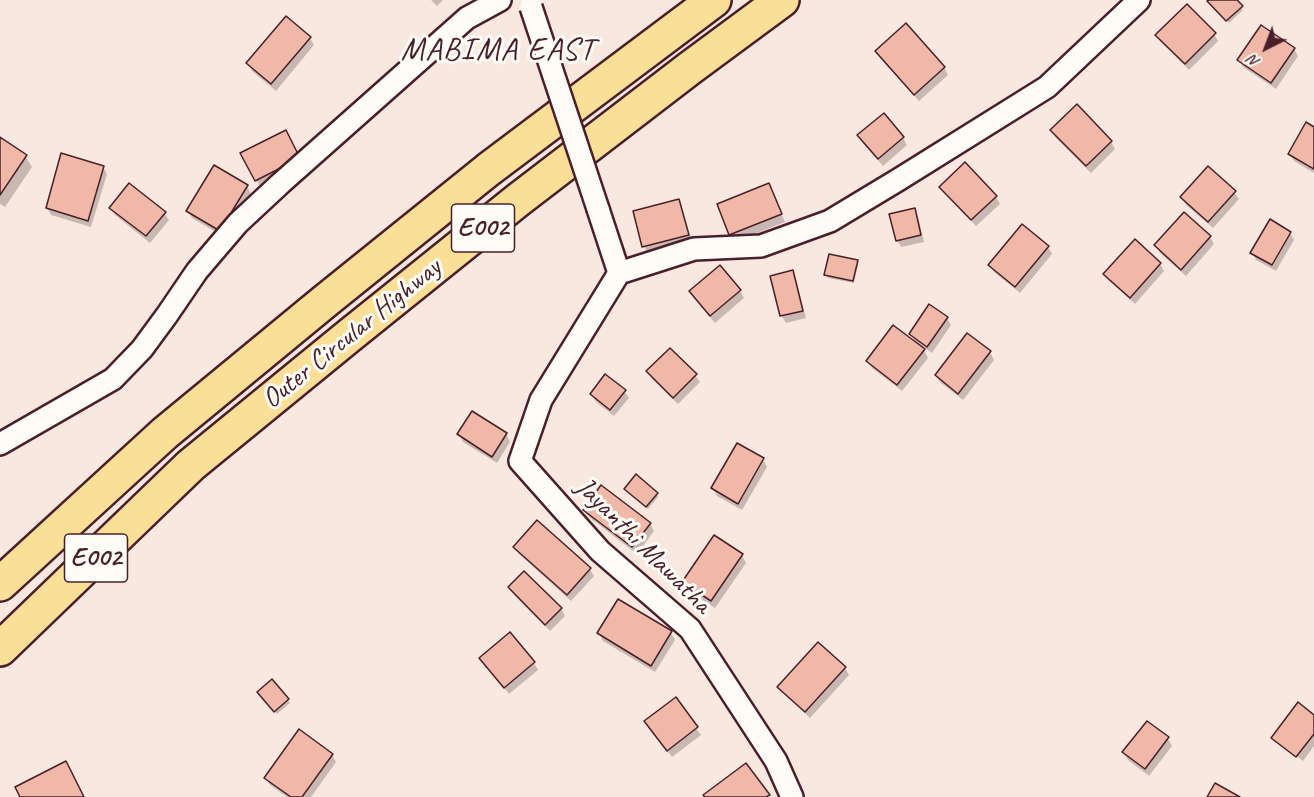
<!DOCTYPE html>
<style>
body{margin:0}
#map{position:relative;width:1314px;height:797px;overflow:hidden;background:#f9e8df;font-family:Caveat,sans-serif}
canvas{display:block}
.north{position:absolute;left:1236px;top:18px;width:60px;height:60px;-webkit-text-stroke:4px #fdfcf7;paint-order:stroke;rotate:222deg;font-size:16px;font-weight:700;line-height:24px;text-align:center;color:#4a1f2b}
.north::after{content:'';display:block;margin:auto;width:21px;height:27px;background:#4a1f2b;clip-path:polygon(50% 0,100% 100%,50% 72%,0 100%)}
</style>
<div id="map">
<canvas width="1314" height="797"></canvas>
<div class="north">N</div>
</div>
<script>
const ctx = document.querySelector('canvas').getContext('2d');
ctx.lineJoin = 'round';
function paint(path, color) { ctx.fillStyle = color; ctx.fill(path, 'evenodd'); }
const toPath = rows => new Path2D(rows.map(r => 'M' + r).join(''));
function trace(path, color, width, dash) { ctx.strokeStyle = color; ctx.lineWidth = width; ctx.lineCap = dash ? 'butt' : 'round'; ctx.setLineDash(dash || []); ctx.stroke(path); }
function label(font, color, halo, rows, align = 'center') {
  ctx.font = font + ' Caveat,sans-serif'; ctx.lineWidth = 6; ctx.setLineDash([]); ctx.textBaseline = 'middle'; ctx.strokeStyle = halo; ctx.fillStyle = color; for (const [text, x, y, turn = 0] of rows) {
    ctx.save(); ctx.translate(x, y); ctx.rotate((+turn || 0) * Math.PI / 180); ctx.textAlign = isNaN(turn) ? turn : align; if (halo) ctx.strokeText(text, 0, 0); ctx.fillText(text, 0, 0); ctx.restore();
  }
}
paint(toPath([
 [431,0,443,0,437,6],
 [1211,0,1235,0,1243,10,1229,23,1211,5],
 [286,18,310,38,314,45,276,91,252,71,248,63],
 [1214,34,1218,41,1189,70,1161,42,1157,35],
 [1294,49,1298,56,1276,89,1243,67,1239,60],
 [877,52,944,67,948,75,919,101,881,59],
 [1314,129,1314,173,1294,161,1290,154],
 [1052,130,1111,142,1115,149,1091,173,1056,138],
 [859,136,903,138,907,145,883,166,863,143],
 [0,138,25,156,32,167,5,207,0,204],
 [242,154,303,166,261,188],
 [103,167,107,174,91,227,51,215,47,208],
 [769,185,785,222,735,242,719,205],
 [247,186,251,194,224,237,192,218,188,211],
 [941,187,996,197,1000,204,976,226,946,194],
 [1234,192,1239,199,1213,228,1186,205,1182,197],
 [678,200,682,208,692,243,648,254,644,246],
 [111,208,164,213,169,220,150,243,115,215],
 [914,210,918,217,924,242,901,247,897,240],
 [1184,214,1210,237,1214,244,1186,276,1160,253,1156,245],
 [1290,233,1294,240,1276,271,1256,260,1252,253],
 [1048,247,1052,254,1020,293,994,272,990,265],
 [857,262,858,265,854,283,828,278,826,274],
 [1160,264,1164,271,1135,304,1109,281,1105,274],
 [792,272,796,279,806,318,786,323,781,315],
 [691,291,740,291,744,298,715,323,695,299],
 [947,318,951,325,932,353,922,346,928,358,902,391,872,368,868,361,917,345,911,334],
 [990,352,994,360,963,400,941,383,936,376],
 [648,371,695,375,700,382,678,404,652,379],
 [624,391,629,398,614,416,596,402,591,394],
 [459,434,506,434,510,442,497,463,463,442],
 [763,459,767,467,742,510,717,496,713,488],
 [626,489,657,494,658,497,648,509,628,492],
 [584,510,650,524,654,531,637,554,589,517],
 [515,547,589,568,594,576,571,601,519,554],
 [742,555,746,563,715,608,688,590,684,582],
 [509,588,561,609,565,616,550,631,514,595],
 [599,633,671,633,675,640,655,672,603,641],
 [534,663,538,670,509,694,485,665],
 [845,668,849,675,810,718,784,694,779,687],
 [271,681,290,703,277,714,260,696],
 [675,699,701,735,672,757,650,728],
 [1314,716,1314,746,1303,761,1276,740,1276,744,1301,764,1277,745,1272,738],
 [1147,723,1168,739,1172,746,1149,776,1128,760,1124,753],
 [332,755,336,762,311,797,287,797,270,785,266,778]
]), '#0003');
const building = toPath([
 [1209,0,1237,0,1243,6,1226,21,1207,1,1209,0],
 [1187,4,1216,33,1185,64,1155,35,1187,4],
 [286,16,311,37,271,84,246,63,286,16],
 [906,23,945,67,914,95,875,51,906,23],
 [1261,25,1295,48,1271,83,1237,60,1261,25],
 [1077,104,1112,141,1086,166,1050,130,1077,104],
 [884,113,904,137,878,159,857,135,884,113],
 [1306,122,1314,127,1314,169,1288,154,1306,122],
 [286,130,300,158,255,181,240,153,286,130],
 [0,137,27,155,0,195,0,137],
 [61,153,104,166,88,221,46,208,61,153],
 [965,162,997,196,971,220,939,187,965,162],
 [214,165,248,185,220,231,186,211,214,165],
 [1208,166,1236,191,1208,222,1180,197,1208,166],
 [129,183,166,212,146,236,109,208,129,183],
 [769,183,782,214,729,235,717,204,769,183],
 [679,199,689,235,642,247,633,211,679,199],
 [915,208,921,235,896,241,889,214,915,208],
 [1184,212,1211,236,1181,270,1154,245,1184,212],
 [1270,219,1291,232,1272,265,1250,253,1270,219],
 [1022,224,1049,246,1015,287,988,265,1022,224],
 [1135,239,1161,263,1130,298,1103,274,1135,239],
 [829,254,858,260,853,281,824,275,829,254],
 [720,265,741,290,710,316,689,291,720,265],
 [793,270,803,311,780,316,770,276,793,270],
 [929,304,948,317,927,347,909,334,929,304],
 [893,325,925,349,897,385,866,361,893,325],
 [967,333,991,351,958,394,935,375,967,333],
 [670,348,697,374,673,398,646,371,670,348],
 [605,374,626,390,610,410,590,394,605,374],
 [472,411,507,433,492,457,457,434,472,411],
 [737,443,764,458,738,504,711,488,737,443],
 [636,474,658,493,646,507,624,489,636,474],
 [601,485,651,523,632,547,583,510,601,485],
 [537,520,591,568,567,595,513,547,537,520],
 [714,535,743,554,711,601,682,582,714,535],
 [524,571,562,608,545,625,508,587,524,571],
 [618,599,672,631,651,666,597,633,618,599],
 [510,632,535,662,504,688,479,658,510,632],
 [818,642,846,667,805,712,777,687,818,642],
 [272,679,289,699,274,712,257,692,272,679],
 [676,697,698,727,667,751,644,721,676,697],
 [1298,702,1314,715,1314,734,1296,757,1271,738,1298,702],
 [1147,721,1169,737,1145,769,1122,752,1147,721],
 [299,729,333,754,302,797,291,797,264,778,299,729],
 [66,761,84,797,20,797,15,787,66,761],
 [746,763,770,795,766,797,705,797,703,795,746,763],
 [1215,783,1240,797,1207,797,1215,783]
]);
paint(building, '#f0b8a6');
trace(building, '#4a1f2b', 1.5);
const minor = toPath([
 [598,209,619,273,541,400,520,461,600,551,690,629,776,761,792,797],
 [619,273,694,249,761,246,830,221,898,180,1047,87,1139,0],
 [0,444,113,379,142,349,167,315,197,271,238,223,281,183,467,18,500,0]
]);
const motorway = toPath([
 [0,584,165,433,324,302,489,169,714,0],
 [0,649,191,465,350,335,518,200,690,68,782,0]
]);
trace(minor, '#4a1f2b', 26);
trace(motorway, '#4a1f2b', 38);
trace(minor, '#fdfcf7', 21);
trace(motorway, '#fbdf96', 33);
const minorBridge = toPath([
 [531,7,598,209]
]);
trace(minorBridge, '#4a1f2b', 26, []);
trace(minorBridge, '#fdfcf7', 21);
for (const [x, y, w] of [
 [483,228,63],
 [96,558,63]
]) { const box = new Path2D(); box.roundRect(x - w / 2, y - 24, w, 48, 4.5); ctx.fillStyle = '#fdfcf7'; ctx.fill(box); trace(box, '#4a1f2b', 1.5); }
label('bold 27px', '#4a1f2b', null, [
 ["E002",483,228],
 ["E002",96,558]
]);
label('28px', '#4a1f2b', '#fdfcf7', [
 ["Outer Circular Highway",352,334,-39],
 ["Jayanthi Mawatha",643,546,45]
]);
ctx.letterSpacing = '1.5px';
label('32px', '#4a1f2b', '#fdfcf7', [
 ["MABIMA EAST",498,51]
]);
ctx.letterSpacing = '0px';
</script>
